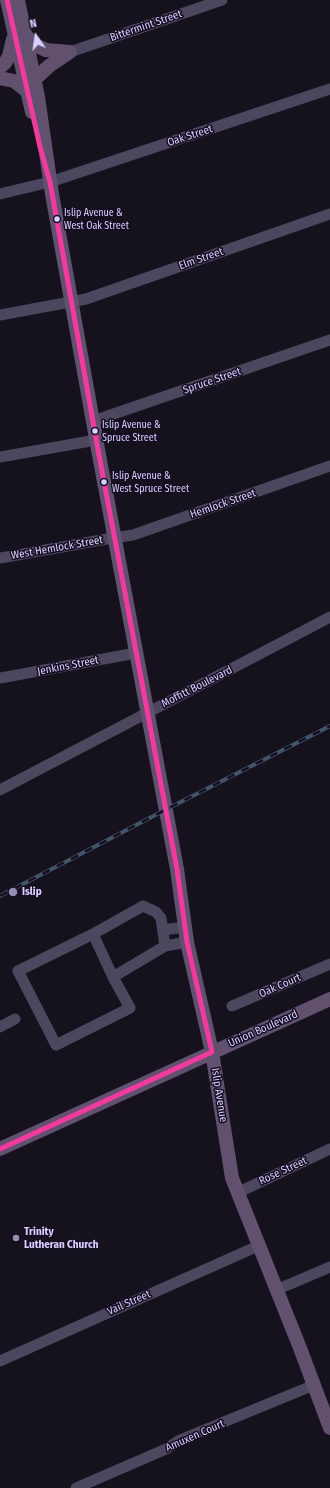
<!DOCTYPE html>
<style>
body{margin:0}
#map{position:relative;width:330px;height:1488px;overflow:hidden;background:#16121d;font-family:"Fira Sans Condensed",sans-serif}
canvas{display:block}
.north{position:absolute;left:16px;top:16px;width:40px;height:40px;-webkit-text-stroke:3px #140e22;paint-order:stroke;rotate:347deg;font-size:11px;font-weight:700;line-height:16px;text-align:center;color:#dbcfff}
.north::after{content:'';display:block;margin:auto;width:14px;height:18px;background:#dbcfff;clip-path:polygon(50% 0,100% 100%,50% 72%,0 100%)}
</style>
<div id="map">
<canvas width="330" height="1488"></canvas>
<div class="north">N</div>
</div>
<script>
const ctx = document.querySelector('canvas').getContext('2d');
ctx.lineJoin = 'round';
const toPath = rows => new Path2D(rows.map(r => 'M' + r).join(''));
function trace(path, color, width, dash) { ctx.strokeStyle = color; ctx.lineWidth = width; ctx.lineCap = dash ? 'butt' : 'round'; ctx.setLineDash(dash || []); ctx.stroke(path); }
function label(font, color, halo, rows, align = 'center') {
  ctx.font = font + ' "Fira Sans Condensed",sans-serif'; ctx.lineWidth = 3; ctx.setLineDash([]); ctx.textBaseline = 'middle'; ctx.strokeStyle = halo; ctx.fillStyle = color; for (const [text, x, y, turn = 0] of rows) {
    ctx.save(); ctx.translate(x, y); ctx.rotate((+turn || 0) * Math.PI / 180); ctx.textAlign = isNaN(turn) ? turn : align; if (halo) ctx.strokeText(text, 0, 0); ctx.fillText(text, 0, 0); ctx.restore();
  }
}
trace(toPath([
 [70,52,222,0],
 [0,194,50,182,330,89],
 [0,315,86,299,330,214],
 [93,421,330,340],
 [0,457,96,440],
 [0,558,107,539,133,535,330,466],
 [0,678,136,653],
 [0,790,330,617],
 [163,930,185,927],
 [93,934,113,977,130,1008,56,1045,18,971,93,934,143,906,156,912,161,918,165,946],
 [113,977,165,946,187,942],
 [232,1006,330,964],
 [0,1027,15,1019],
 [237,1193,330,1149],
 [276,1290,330,1267],
 [0,1361,258,1246],
 [76,1488,166,1449,180,1440,314,1385]
]), '#4c475e', 11);
trace(toPath([
 [7,0,32,112],
 [18,0,38,97,52,194,99,455,177,869,187,942,212,1052,232,1178,300,1348,330,1428],
 [26,36,37,46,46,50,70,52],
 [0,67,5,63,9,56,13,39],
 [0,78,14,81,27,91],
 [35,79,49,66,70,52],
 [0,1149,330,999]
]), '#61516f', 14);
const rail = toPath([
 [0,896,165,810,330,726]
]);
trace(rail, '#445468', 4);
trace(rail, '#140e22', 2.5, [8]);
trace(toPath([
 [7,0,40,147,50,182,99,455,177,869,187,942,212,1052],
 [0,1149,212,1052]
]), '#f13a9d', 5);
for (const [x, y, r, color] of [
 [57,219,3.5,"#dbcfff"],
 [95,431,3.5,"#dbcfff"],
 [104,482,3.5,"#dbcfff"],
 [13,892,5,"#968db0"],
 [16,1238,4,"#968db0"]
]) { const dot = new Path2D(); dot.arc(x, y, r, 0, 2 * Math.PI); ctx.fillStyle = color; ctx.fill(dot); trace(dot, '#140e22', 1.5); }
label('10px', '#dbcfff', '#140e22', [
 ["Islip Avenue &",64,213],
 ["West Oak Street",64,226],
 ["Islip Avenue &",102,425],
 ["Spruce Street",102,438],
 ["Islip Avenue &",112,476],
 ["West Spruce Street",112,489]
], 'left');
label('11px', '#dbcfff', '#140e22', [
 ["Bittermint Street",146,26,-19],
 ["Oak Street",190,136,-18],
 ["Elm Street",201,259,-19],
 ["Spruce Street",212,381,-19],
 ["Hemlock Street",223,504,-19],
 ["West Hemlock Street",57,548,-10],
 ["Jenkins Street",68,666,-11],
 ["Moffitt Boulevard",197,687,-27],
 ["Oak Court",280,986,-24],
 ["Union Boulevard",263,1029,-24],
 ["Islip Avenue",219,1095,81],
 ["Rose Street",283,1171,-25],
 ["Vail Street",129,1303,-24],
 ["Amuxen Court",195,1436,-24]
]);
label('bold 11px', '#dbcfff', '#140e22', [
 ["Islip",22,892],
 ["Trinity",24,1232],
 ["Lutheran Church",24,1245]
], 'left');
</script>
